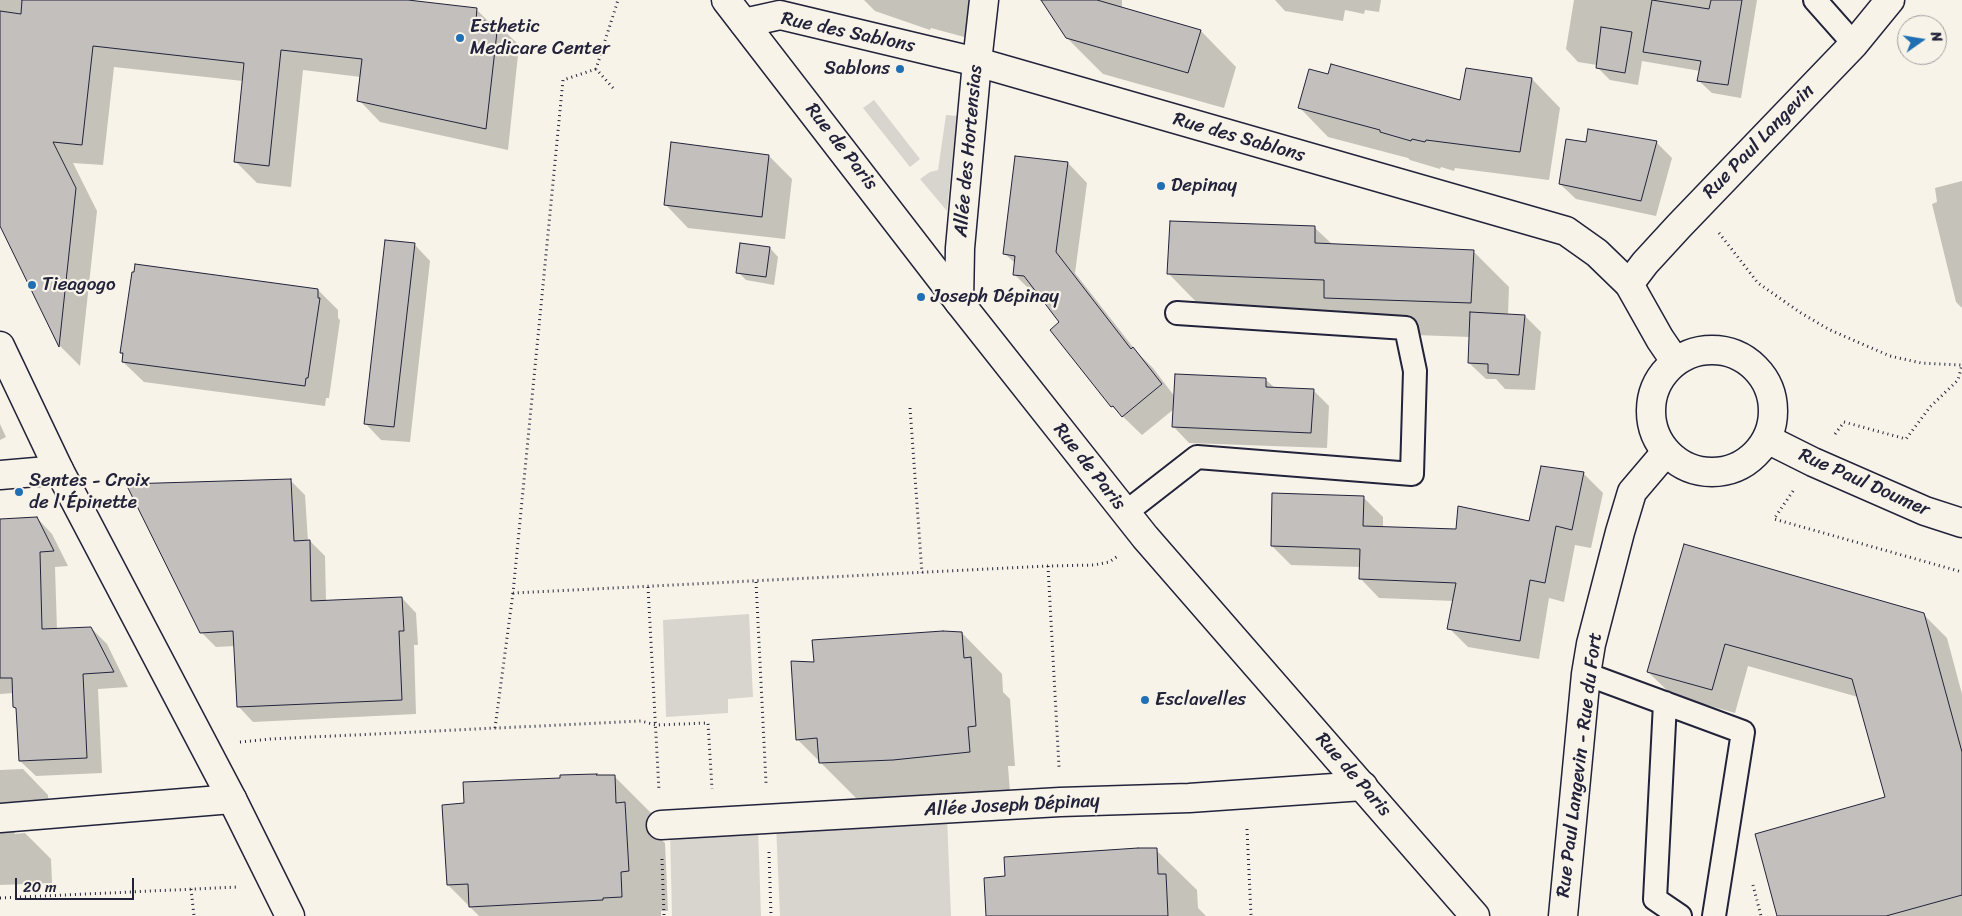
<!DOCTYPE html>
<meta charset="utf-8">
<style>
body{margin:0}
#map{position:relative;width:1962px;height:916px;overflow:hidden;background:#f7f3e8;font-family:Sriracha,sans-serif}
canvas{display:block}
.north{position:absolute;left:1897px;top:15px;width:50px;height:50px;box-sizing:border-box;background:#f7f3e8;border:1px solid #a29fa3;border-radius:50%;rotate:77deg;font-size:14px;font-weight:700;line-height:20px;text-align:center;color:#22223b}
.north::after{content:'';display:block;margin:auto;width:18px;height:22px;background:#1f6fb2;clip-path:polygon(50% 0,100% 100%,50% 72%,0 100%)}
.scale{position:absolute;left:15px;top:878px;width:119px;height:22px;box-sizing:border-box;border:2px solid #22223b;border-top:0;padding-left:6px;font-size:15px;line-height:18px;white-space:nowrap;color:#22223b;-webkit-text-stroke:4px #f7f3e8;paint-order:stroke}
</style>
<div id="map">
<canvas width="1962" height="916"></canvas>
<div class="north">N</div>
<div class="scale">20 m</div>
</div>
<script>
const ctx = document.querySelector('canvas').getContext('2d');
ctx.lineJoin = 'round';
function paint(path, color) { ctx.fillStyle = color; ctx.fill(path, 'evenodd'); }
const toPath = rows => new Path2D(rows.map(r => 'M' + r).join(''));
function trace(path, color, width, dash) { ctx.strokeStyle = color; ctx.lineWidth = width; ctx.lineCap = dash ? 'butt' : 'round'; ctx.setLineDash(dash || []); ctx.stroke(path); }
function label(font, color, halo, rows, align = 'center') {
  ctx.font = font + ' Sriracha,sans-serif'; ctx.lineWidth = 4.5; ctx.setLineDash([]); ctx.textBaseline = 'middle'; ctx.strokeStyle = halo; ctx.fillStyle = color; for (const [text, x, y, turn = 0] of rows) {
    ctx.save(); ctx.translate(x, y); ctx.rotate((+turn || 0) * Math.PI / 180); ctx.textAlign = isNaN(turn) ? turn : align; if (halo) ctx.strokeText(text, 0, 0); ctx.fillText(text, 0, 0); ctx.restore();
  }
}
paint(toPath([
 [874,100,920,159,910,167,863,108],
 [946,115,957,116,947,211,920,179,930,172,938,170],
 [749,614,753,697,728,699,728,713,666,717,663,620],
 [947,817,951,916,780,916,776,824],
 [758,827,761,916,672,916,670,831]
]), '#d8d5cf');
paint(toPath([
 [0,0,397,0,476,9,490,23,497,24,519,45,508,150,380,122,359,100,361,77,303,70,291,187,257,183,235,161,243,81,114,67,103,165,73,163,97,211,80,366,60,346,0,223],
 [864,0,979,0,968,38,931,28,930,30,875,11],
 [1043,0,1122,0,1122,8,1201,31,1236,67,1224,108,1103,74,1067,38],
 [1275,0,1381,0,1379,12,1365,10,1364,14,1345,10,1343,21,1285,11],
 [1574,0,1757,0,1741,98,1712,93,1699,81,1700,71,1642,61,1638,85,1610,80,1597,67,1597,65,1578,62,1566,49],
 [1532,79,1560,108,1549,180,1455,168,1454,171,1441,167,1440,169,1410,160,1408,158,1328,137,1300,108,1461,101],
 [1589,130,1657,143,1672,158,1656,216,1576,199,1560,184,1587,144],
 [769,156,792,179,785,239,688,228,665,204],
 [1068,163,1087,183,1075,273,1136,351,1153,368,1175,397,1266,380,1275,388,1313,390,1329,406,1327,448,1189,443,1173,426,1174,409,1142,435,1112,406,1061,322,1040,294,1034,294,1014,274,1016,264,1005,254],
 [1962,181,1962,308,1956,302,1932,204,1937,202,1935,188],
 [1315,228,1333,245,1473,251,1509,287,1508,315,1525,316,1541,332,1535,390,1505,389,1496,379,1486,379,1469,363,1470,337,1361,333,1204,310,1169,274],
 [414,244,430,261,410,442,381,440,365,423],
 [770,248,778,257,774,285,746,280,738,272],
 [318,290,338,310,338,318,340,320,329,398,326,398,325,406,144,382,123,362,124,356,121,353],
 [0,424,6,437,0,440],
 [1583,473,1603,493,1591,548,1575,545,1564,602,1549,598,1539,659,1468,647,1449,628,1454,601,1379,598,1360,578,1360,567,1291,565,1272,546,1363,497,1383,517,1383,527,1457,530,1530,522],
 [290,480,305,495,308,541,310,541,325,556,326,601,402,598,416,613,418,645,414,645,416,714,253,722,239,707,235,646,216,647,201,632],
 [37,518,52,534,68,566,55,567,57,630,91,628,107,644,128,687,98,689,102,773,36,776,20,761,17,710,14,707,14,693,0,694,0,520],
 [1685,545,1923,614,1947,638,1962,694,1962,916,1779,916,1886,798,1858,697,1748,666,1735,713,1672,695,1648,672],
 [962,633,1002,674,1003,692,1010,699,1015,766,1008,766,1010,792,860,802,797,739,816,663],
 [23,769,48,795,50,826,25,828,17,830,14,834,25,833,51,859,52,883,0,885,0,770],
 [596,775,598,777,614,776,654,816,655,834,665,843,668,911,661,911,661,916,479,916,448,885,465,805,561,779,561,777],
 [1102,850,1156,850,1197,890,1198,908,1206,916,987,916,1006,877,1006,858]
]), '#0003');
const building = toPath([
 [22,0,408,0,477,8,476,20,498,23,486,129,357,101,362,59,281,50,269,166,234,162,244,63,93,46,82,145,53,142,76,188,59,347,0,226,0,11,21,14,22,0],
 [1041,0,1097,0,1201,30,1188,73,1066,38,1041,0],
 [1652,0,1709,9,1711,0,1742,0,1728,85,1697,81,1701,61,1643,52,1652,0],
 [1601,27,1632,32,1625,73,1596,68,1601,27],
 [1331,64,1460,100,1466,68,1532,78,1520,152,1426,140,1425,142,1412,139,1411,141,1380,132,1380,130,1298,108,1309,69,1328,74,1331,64],
 [1588,129,1657,141,1641,201,1559,184,1566,139,1586,142,1588,129],
 [671,142,769,155,762,217,664,205,671,142],
 [1015,156,1068,162,1056,252,1131,349,1133,347,1162,384,1122,417,1113,406,1111,407,1050,330,1059,322,1024,276,1013,275,1015,256,1003,254,1015,156],
 [1170,221,1315,226,1315,243,1474,250,1471,303,1324,298,1324,280,1167,274,1170,221],
 [385,240,415,243,394,427,364,424,385,240],
 [740,243,770,247,766,277,736,273,740,243],
 [135,264,318,289,318,298,320,298,308,378,306,378,305,386,122,362,123,353,120,353,132,272,134,272,135,264],
 [1470,312,1525,315,1519,375,1488,373,1488,364,1468,363,1470,312],
 [1175,374,1266,378,1266,387,1314,389,1311,433,1172,427,1175,374],
 [1541,466,1584,472,1572,530,1556,526,1545,583,1530,580,1520,641,1447,629,1456,583,1359,579,1360,549,1271,546,1272,493,1364,496,1363,526,1456,529,1458,506,1529,521,1541,466],
 [291,479,294,541,310,540,311,601,402,597,404,631,399,631,402,700,237,707,233,631,200,633,126,484,291,479],
 [37,517,54,551,40,552,42,629,91,627,114,672,83,674,87,758,19,761,16,708,13,707,12,678,0,678,0,519,37,517],
 [1684,544,1924,613,1962,752,1962,895,1886,916,1777,916,1755,834,1885,797,1852,679,1725,644,1712,690,1647,672,1684,544],
 [943,631,962,632,964,658,971,657,976,726,968,727,970,752,893,760,819,763,817,738,796,740,791,661,814,662,812,640,943,631],
 [597,774,596,775,615,775,616,803,625,802,629,871,621,872,622,897,603,898,603,900,469,907,468,884,447,885,442,805,464,803,463,782,560,778,560,775,597,774],
 [1138,848,1157,848,1158,874,1166,874,1168,916,986,916,984,878,1005,876,1004,857,1138,848]
]);
paint(building, '#c2bfbd');
trace(building, '#22223b', 1);
const service = toPath([
 [1815,0,1854,44],
 [1125,513,1197,457,1412,474,1415,371,1406,328,1177,313],
 [1586,674,1743,732,1714,916],
 [1665,703,1655,899,1680,916]
]);
const pedestrian = toPath([
 [661,825,1060,802,1189,798,1363,786]
]);
const minor = toPath([
 [1629,284,1645,263,1679,226,1854,44,1890,0],
 [959,302,960,248,977,62,984,0],
 [0,475,59,470],
 [0,818,232,799],
 [1563,916,1586,674,1591,644,1620,532,1632,492,1666,452]
]);
const tertiary = toPath([
 [744,23,780,15,977,62,1566,231,1597,253,1629,284,1660,339,1675,361],
 [0,346,59,470,232,799,290,916],
 '1651 411a61 61 0 1 1 122 0a61 61 0 1 1-122 0Z',
 [1767,439,1813,462,1925,511,1962,523]
]);
const secondary = toPath([
 [726,0,959,302,1145,537,1475,916]
]);
trace(service, '#22223b', 26);
trace(pedestrian, '#22223b', 31);
trace(minor, '#22223b', 31);
trace(tertiary, '#22223b', 31);
trace(secondary, '#22223b', 31);
trace(toPath([
 [596,69,563,80,513,593,1048,566,1094,565,1109,562,1118,556],
 [613,88,596,69,618,0],
 [1719,233,1758,283,1801,313,1830,330,1890,356,1921,363,1961,365],
 [910,408,922,573],
 [1835,434,1844,422,1906,439,1930,407,1958,380,1962,365],
 [1793,491,1774,519,1962,572],
 [1048,566,1059,767],
 [756,582,766,783],
 [648,587,659,791],
 [495,728,513,593],
 [240,742,271,739,641,721,656,725,708,723,712,789],
 [1247,829,1251,916],
 [769,852,771,916],
 [662,859,664,916],
 [1753,885,1761,916],
 [191,889,194,916],
 [0,898,238,887]
]), '#22223b', 3, [1, 4]);
trace(service, '#f7f3e8', 22);
trace(pedestrian, '#f7f3e8', 28);
trace(minor, '#f7f3e8', 28);
trace(tertiary, '#f7f3e8', 28);
trace(secondary, '#f7f3e8', 28);
for (const [x, y, r, color] of [
 [460,38,5,"#1f6fb2"],
 [900,69,5,"#1f6fb2"],
 [1161,186,5,"#1f6fb2"],
 [32,285,5,"#1f6fb2"],
 [921,297,5,"#1f6fb2"],
 [19,492,5,"#1f6fb2"],
 [1145,700,5,"#1f6fb2"]
]) { const dot = new Path2D(); dot.arc(x, y, r, 0, 2 * Math.PI); ctx.fillStyle = color; ctx.fill(dot); trace(dot, '#f7f3e8', 2); }
label('19px', '#22223b', '#f7f3e8', [
 ["Esthetic",470,27],
 ["Medicare Center",470,49],
 ["Sablons",890,69,"right"],
 ["Depinay",1171,186],
 ["Tieagogo",42,285],
 ["Joseph Dépinay",931,297],
 ["Sentes - Croix",29,481],
 ["de l'Épinette",29,503],
 ["Esclavelles",1155,700]
], 'left');
label('19px', '#22223b', '#f7f3e8', [
 ["Rue des Sablons",848,33,12],
 ["Rue des Sablons",1239,138,16],
 ["Rue Paul Langevin",1759,142,-46],
 ["Rue de Paris",841,147,52],
 ["Allée des Hortensias",969,151,-85],
 ["Rue de Paris",1089,467,52],
 ["Rue Paul Doumer",1864,483,24],
 ["Rue Paul Langevin - Rue du Fort",1580,765,-83],
 ["Rue de Paris",1353,775,49],
 ["Allée Joseph Dépinay",1012,806,-3]
]);
</script>
